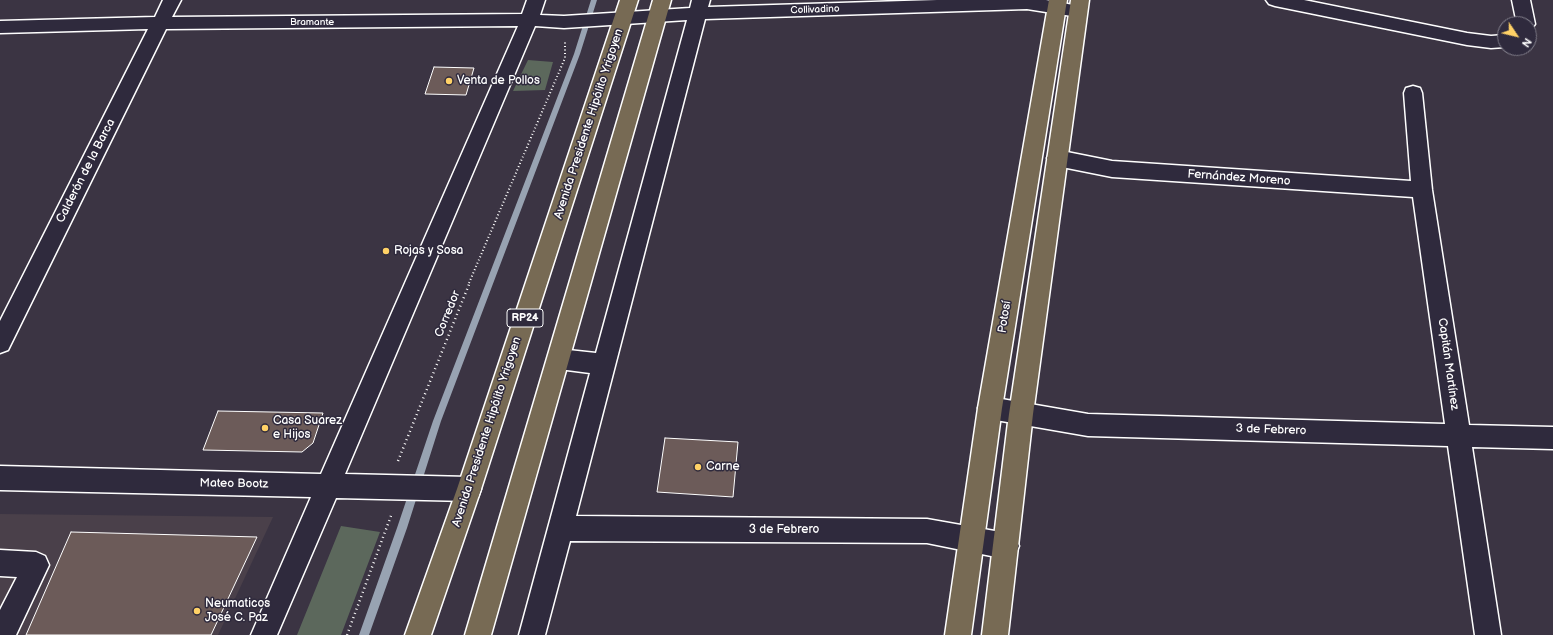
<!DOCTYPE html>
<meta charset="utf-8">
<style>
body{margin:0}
#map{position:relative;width:1553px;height:635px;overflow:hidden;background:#3b3443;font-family:"Balsamiq Sans",sans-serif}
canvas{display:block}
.north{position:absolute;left:1497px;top:16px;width:40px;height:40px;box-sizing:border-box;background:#2f2a3d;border:1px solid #827f8b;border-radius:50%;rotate:125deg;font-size:11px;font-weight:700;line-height:16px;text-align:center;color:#fff}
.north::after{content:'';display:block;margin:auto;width:14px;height:18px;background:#ffd166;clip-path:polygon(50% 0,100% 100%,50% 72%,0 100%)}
</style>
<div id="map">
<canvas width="1553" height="635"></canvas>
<div class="north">N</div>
</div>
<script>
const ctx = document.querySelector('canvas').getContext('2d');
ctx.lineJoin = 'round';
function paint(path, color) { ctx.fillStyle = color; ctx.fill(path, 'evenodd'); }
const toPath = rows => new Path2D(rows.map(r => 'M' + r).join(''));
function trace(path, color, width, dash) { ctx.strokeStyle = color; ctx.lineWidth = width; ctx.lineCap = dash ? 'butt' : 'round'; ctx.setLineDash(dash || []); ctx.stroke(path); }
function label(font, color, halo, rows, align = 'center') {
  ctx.font = font + ' "Balsamiq Sans",sans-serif'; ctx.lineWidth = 3; ctx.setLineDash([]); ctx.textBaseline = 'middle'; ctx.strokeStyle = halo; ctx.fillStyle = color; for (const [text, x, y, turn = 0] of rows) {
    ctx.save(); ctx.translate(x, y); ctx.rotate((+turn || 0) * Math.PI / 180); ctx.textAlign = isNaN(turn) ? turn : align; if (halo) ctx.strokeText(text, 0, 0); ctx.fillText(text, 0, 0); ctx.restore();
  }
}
paint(toPath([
 [0,514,273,517,218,635,0,635]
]), '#4a404a');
paint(toPath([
 [528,60,553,62,545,90,513,91],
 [341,526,380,532,341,635,297,635]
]), '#5c685c');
paint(toPath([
 [591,0,597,0,580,54,441,421,407,528,369,635,359,635,397,528,433,421,574,54,591,0]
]), '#98a3b2');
const building = toPath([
 [434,67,474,68,466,95,425,94,434,67],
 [218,411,323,413,313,443,302,452,203,450,218,411],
 [665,438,738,442,733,497,657,492,665,438],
 [71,532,257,537,211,635,26,635,71,532]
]);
paint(building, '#6c5b59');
trace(building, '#fff', 1);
const minor = toPath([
 [163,0,181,0,172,17,522,14,527,0,545,0,540,15,564,16,690,8,692,0,710,0,708,7,937,0,1046,0,1084,7,1087,11,1084,15,1078,17,1027,9,705,19,576,516,927,519,1006,533,1015,537,1019,546,1015,555,1006,559,927,543,570,541,545,635,519,635,590,373,559,369,551,366,548,359,551,352,559,349,596,353,687,20,564,28,535,26,345,474,469,477,478,481,481,489,478,497,469,501,336,498,277,635,251,635,311,497,0,490,0,466,321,474,518,26,166,29,8,350,0,353,0,321,148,29,0,33,0,21,155,17,163,0],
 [1266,0,1304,0,1467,33,1491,36,1505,35,1505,47,1491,48,1467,45,1275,6,1269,4,1266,0],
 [1512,0,1530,0,1535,24,1532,28,1529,29,1529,24,1517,24,1512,0],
 [1413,86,1420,88,1422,93,1432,190,1469,425,1553,427,1553,449,1472,447,1501,635,1475,635,1448,446,1088,436,990,419,982,416,978,408,982,400,990,397,1088,414,1445,424,1413,197,1112,177,1057,166,1050,163,1047,158,1050,153,1057,150,1112,161,1411,181,1404,93,1406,88,1413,86],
 [0,550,36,552,45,556,49,565,16,635,0,635,0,610,17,577,0,576,0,550]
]);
const major = toPath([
 [620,0,638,0,481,489,431,635,405,635,457,489,620,0],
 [653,0,671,0,491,635,465,635,653,0],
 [1049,0,1067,0,1002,408,971,635,945,635,978,408,1049,0],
 [1071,0,1089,0,1033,414,1008,635,982,635,1009,414,1071,0]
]);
trace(minor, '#fff', 3);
trace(major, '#fff', 3);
trace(toPath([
 [469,283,565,58,565,41]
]), '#fff', 2, [1, 2.5]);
trace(toPath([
 [398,461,470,282],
 [347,635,392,513]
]), '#fff', 2.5, [1, 3.5]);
paint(minor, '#2f2a3d');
paint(major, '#776a54');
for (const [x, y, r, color] of [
 [449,81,4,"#ffd166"],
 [386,251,4,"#ffd166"],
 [265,428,4,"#ffd166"],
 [698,467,4,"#ffd166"],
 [197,611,4,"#ffd166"]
]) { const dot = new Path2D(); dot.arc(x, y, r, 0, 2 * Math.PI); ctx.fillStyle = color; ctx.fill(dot); trace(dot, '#2f2a3d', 1.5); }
label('10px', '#fff', '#2f2a3d', [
 ["Collivadino",815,10,-2],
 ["Bramante",312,22]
]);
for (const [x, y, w] of [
 [525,318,36]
]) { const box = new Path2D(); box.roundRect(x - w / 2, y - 9, w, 18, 3); ctx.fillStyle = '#2f2a3d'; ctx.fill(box); trace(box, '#fff', 1); }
label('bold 11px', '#fff', null, [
 ["RP24",525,318]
]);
label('12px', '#fff', '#2f2a3d', [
 ["Venta de Pollos",457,81],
 ["Rojas y Sosa",394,251],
 ["Casa Suarez",273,421],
 ["e Hijos",273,435],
 ["Carne",706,467],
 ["Neumaticos",205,604],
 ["José C. Paz",205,618]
], 'left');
label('12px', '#fff', '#2f2a3d', [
 ["Avenida Presidente Hipólito Yrigoyen",589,124,-72],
 ["Calderón de la Barca",86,171,-63],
 ["Fernández Moreno",1239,178,4],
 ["Corredor",448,314,-68],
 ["Potosí",1005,317,-81],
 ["Capitán Martínez",1448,364,82],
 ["3 de Febrero",1271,430,2],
 ["Avenida Presidente Hipólito Yrigoyen",487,432,-72],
 ["Mateo Bootz",234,484,1],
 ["3 de Febrero",784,530]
]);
</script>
